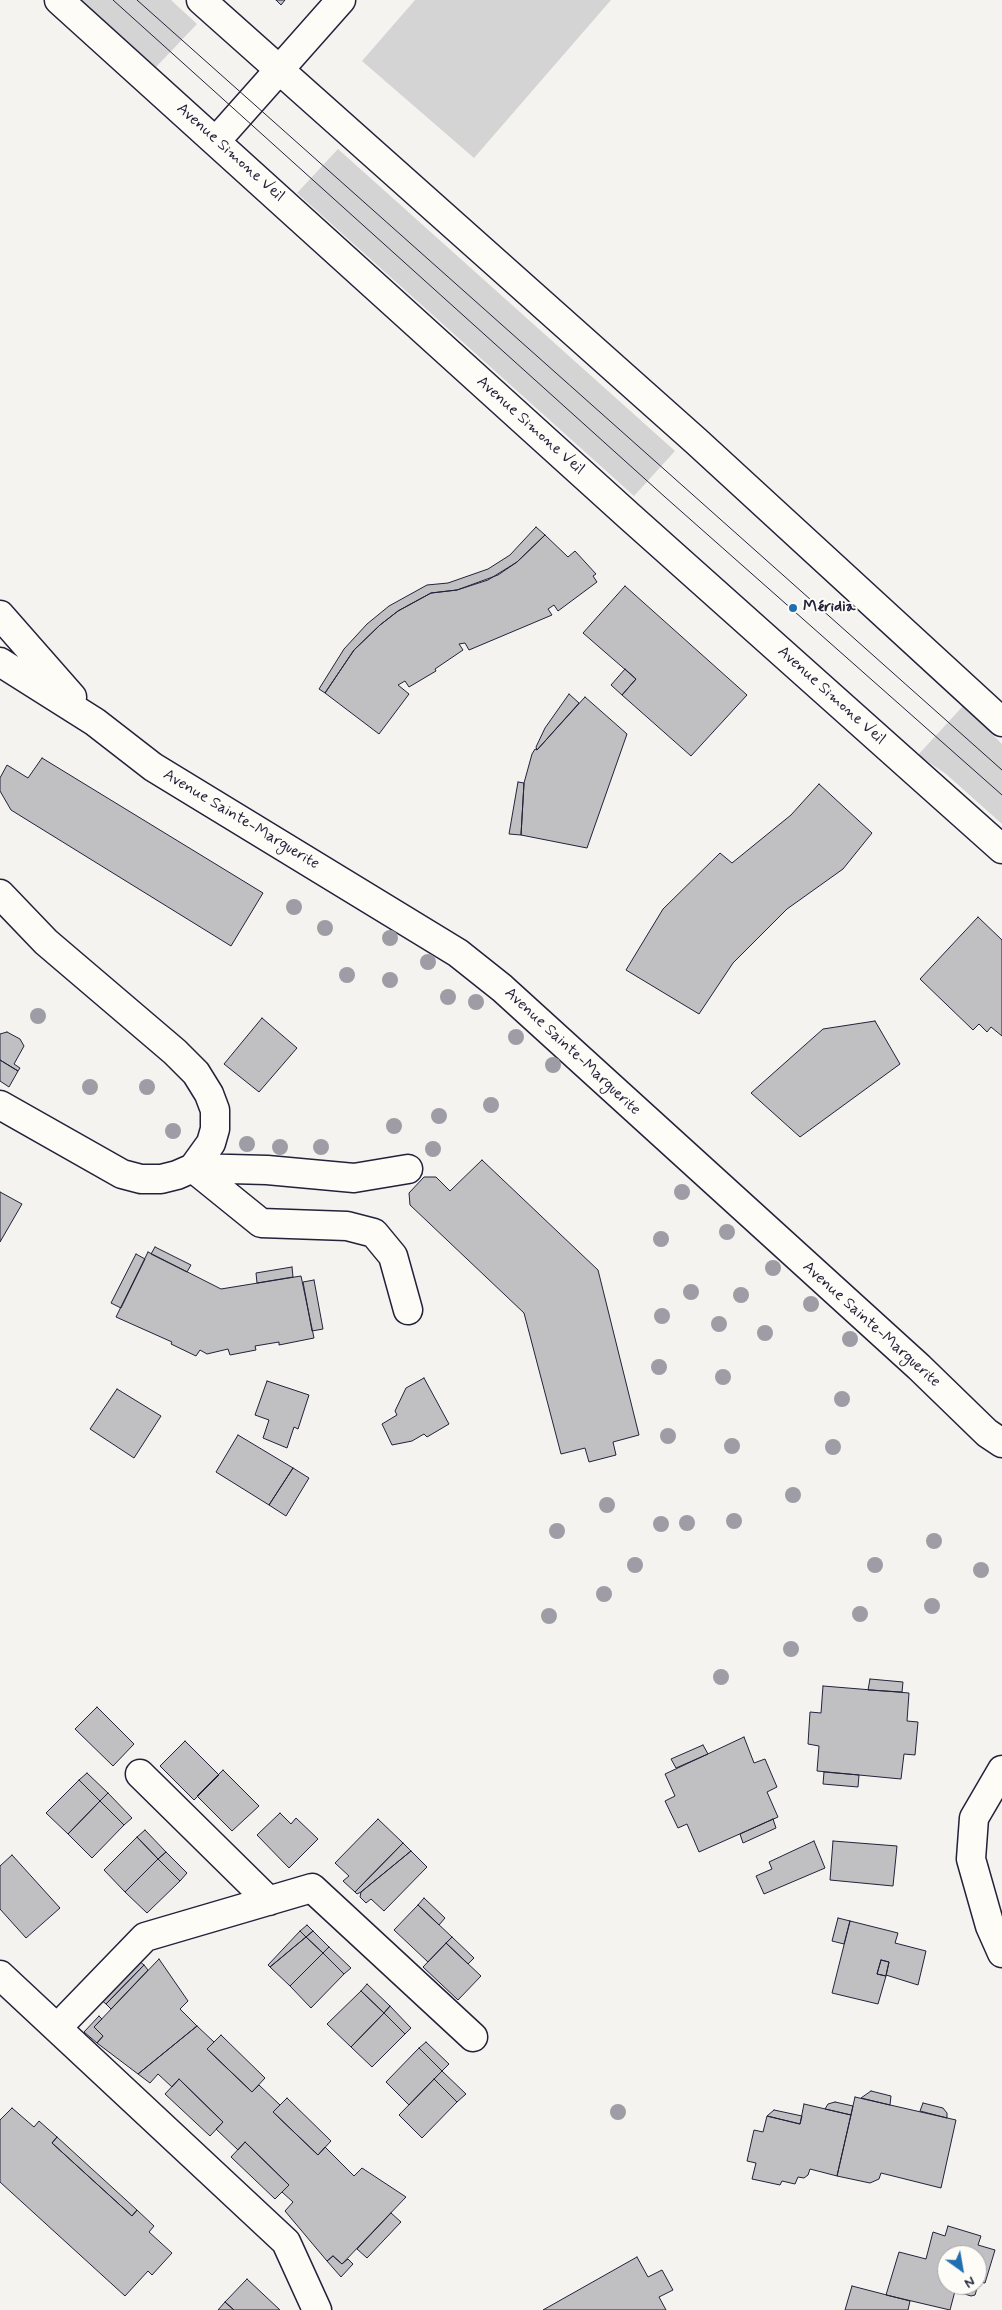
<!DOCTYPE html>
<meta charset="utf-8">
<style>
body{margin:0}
#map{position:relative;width:1002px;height:2310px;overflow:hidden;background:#f4f3ef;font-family:Mynerve,sans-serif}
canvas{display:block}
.north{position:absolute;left:937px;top:2245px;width:50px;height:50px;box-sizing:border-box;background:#fdfcf7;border:1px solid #a5a5ac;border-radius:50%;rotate:148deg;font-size:14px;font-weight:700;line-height:20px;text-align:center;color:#22223b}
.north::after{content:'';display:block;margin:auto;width:18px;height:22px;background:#1f6fb2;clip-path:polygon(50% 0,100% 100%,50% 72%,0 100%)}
</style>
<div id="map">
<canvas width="1002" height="2310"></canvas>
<div class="north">N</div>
</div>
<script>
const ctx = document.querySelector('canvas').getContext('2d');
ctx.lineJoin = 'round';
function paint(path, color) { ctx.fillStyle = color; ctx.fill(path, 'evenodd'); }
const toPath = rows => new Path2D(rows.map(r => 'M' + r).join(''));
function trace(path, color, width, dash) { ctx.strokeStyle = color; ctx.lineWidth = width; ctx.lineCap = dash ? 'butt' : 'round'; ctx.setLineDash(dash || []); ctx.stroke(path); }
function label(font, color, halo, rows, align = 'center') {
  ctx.font = font + ' Mynerve,sans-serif'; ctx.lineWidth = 4; ctx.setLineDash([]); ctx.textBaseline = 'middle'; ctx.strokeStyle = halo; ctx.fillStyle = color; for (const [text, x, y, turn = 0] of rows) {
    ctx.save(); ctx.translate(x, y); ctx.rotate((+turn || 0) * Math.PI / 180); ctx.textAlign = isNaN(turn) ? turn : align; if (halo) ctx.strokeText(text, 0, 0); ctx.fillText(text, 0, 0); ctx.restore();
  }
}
paint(toPath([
 [81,0,171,0,197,24,156,67],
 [415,0,611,0,474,158,362,61],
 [338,149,675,451,634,496,297,193],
 [963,706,1002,744,1002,824,946,774,918,755]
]), '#d5d4d5');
const building = toPath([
 [276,0,285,0,281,5,276,0],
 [536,527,545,535,517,562,488,580,457,590,431,593,398,611,380,625,354,650,325,693,319,689,344,649,367,624,389,606,427,585,448,583,488,569,510,555,536,527],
 [545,535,568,557,575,551,596,574,593,576,597,582,558,611,554,605,548,609,552,615,469,650,465,643,459,644,463,650,435,669,436,671,409,687,405,681,398,685,409,694,379,734,325,693,354,650,380,625,398,611,431,593,457,590,498,575,517,562,545,535],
 [625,586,747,695,691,756,622,695,636,679,583,633,625,586],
 [625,669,636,679,622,695,611,685,625,669],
 [569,694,579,703,537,750,536,747,545,728,569,694],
 [585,697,627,734,587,848,521,835,524,783,532,754,535,749,537,750,585,697],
 [42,758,263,893,231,946,11,810,0,791,0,778,7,765,28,778,42,758],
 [518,782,524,783,521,835,509,834,518,782],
 [819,784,872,833,843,869,787,909,733,963,699,1014,626,970,663,909,720,853,732,863,791,815,819,784],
 [978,917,1002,940,1002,1036,991,1027,987,1032,979,1024,973,1030,920,979,978,917],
 [262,1018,297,1048,259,1092,224,1064,262,1018],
 [875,1021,900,1064,800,1137,751,1093,823,1029,875,1021],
 [7,1032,20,1039,24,1046,14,1064,20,1068,18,1071,0,1060,0,1034,7,1032],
 [0,1060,18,1071,9,1087,0,1081,0,1060],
 [482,1160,598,1270,639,1435,613,1442,616,1455,589,1462,585,1448,561,1454,524,1313,410,1205,409,1193,424,1177,436,1177,450,1191,482,1160],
 [0,1192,22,1204,0,1242,0,1192],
 [155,1247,191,1265,187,1272,151,1254,155,1247],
 [148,1252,221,1289,301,1276,314,1338,279,1345,279,1342,255,1346,256,1350,230,1355,228,1349,207,1354,200,1350,196,1356,171,1344,172,1342,116,1317,148,1252],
 [136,1254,145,1259,121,1308,111,1303,136,1254],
 [292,1267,293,1277,257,1283,256,1273,292,1267],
 [314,1280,323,1329,312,1331,303,1282,314,1280],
 [424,1378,449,1424,427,1437,424,1434,412,1441,392,1445,382,1424,397,1415,395,1411,406,1388,424,1378],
 [267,1381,309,1395,298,1429,294,1427,287,1448,263,1438,269,1420,255,1415,267,1381],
 [117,1389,161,1416,134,1458,90,1429,117,1389],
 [238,1435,293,1468,269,1505,216,1472,238,1435],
 [293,1468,309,1478,286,1516,269,1505,293,1468],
 [870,1679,903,1682,902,1692,868,1690,870,1679],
 [823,1686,909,1693,907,1721,918,1722,915,1755,904,1754,901,1779,817,1771,819,1746,808,1744,810,1712,821,1713,823,1686],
 [97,1707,134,1744,113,1766,75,1729,97,1707],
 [744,1737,754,1763,765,1759,777,1787,767,1792,778,1817,699,1852,687,1824,678,1828,665,1801,675,1796,665,1774,744,1737],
 [185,1741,219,1775,194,1800,160,1766,185,1741],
 [703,1745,708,1754,676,1768,671,1759,703,1745],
 [223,1770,259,1806,232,1831,197,1796,223,1770],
 [824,1772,859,1775,858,1787,823,1784,824,1772],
 [87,1773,108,1793,100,1801,79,1780,87,1773],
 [79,1780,100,1801,68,1834,46,1813,79,1780],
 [108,1793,132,1818,124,1825,100,1801,108,1793],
 [100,1801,124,1825,92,1858,68,1834,100,1801],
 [280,1813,291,1824,296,1818,318,1839,289,1868,257,1835,280,1813],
 [378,1819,403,1843,355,1892,343,1881,349,1876,335,1863,378,1819],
 [773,1819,776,1828,743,1843,740,1834,773,1819],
 [145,1830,166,1852,158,1859,137,1837,145,1830],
 [137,1837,158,1859,125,1892,104,1870,137,1837],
 [814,1841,825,1868,764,1894,756,1876,772,1869,769,1862,814,1841],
 [833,1841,897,1846,893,1886,830,1880,833,1841],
 [403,1843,411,1851,361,1892,357,1894,355,1892,403,1843],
 [411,1851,427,1867,384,1911,371,1899,366,1903,360,1897,361,1892,411,1851],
 [166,1852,187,1873,180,1881,158,1859,166,1852],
 [12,1855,60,1908,26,1938,0,1909,0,1866,12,1855],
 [158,1859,180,1881,147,1913,125,1892,158,1859],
 [424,1898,445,1918,439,1925,418,1905,424,1898],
 [418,1905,452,1937,428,1962,394,1930,418,1905],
 [838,1918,850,1921,844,1944,832,1941,838,1918],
 [850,1921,898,1933,895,1943,926,1951,918,1985,886,1975,889,1962,881,1960,877,1974,886,1976,878,2004,832,1993,850,1921],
 [307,1925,313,1931,306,1937,300,1931,307,1925],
 [300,1931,306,1937,270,1967,268,1965,300,1931],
 [313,1931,329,1947,323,1953,306,1937,313,1931],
 [306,1937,323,1953,290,1986,270,1967,306,1937],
 [452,1937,474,1958,468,1964,446,1943,452,1937],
 [446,1943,481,1976,458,2000,423,1967,446,1943],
 [329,1947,351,1968,344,1974,323,1953,329,1947],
 [323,1953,344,1974,311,2008,290,1986,323,1953],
 [159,1959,188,2001,180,2009,197,2026,138,2074,97,2043,103,2036,94,2027,159,1959],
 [138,1960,144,1965,106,2004,100,1999,138,1960],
 [881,1960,889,1962,886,1976,877,1974,881,1960],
 [144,1965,148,1970,111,2009,106,2004,144,1965],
 [367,1984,390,2006,384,2013,361,1991,367,1984],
 [361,1991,384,2013,351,2047,327,2024,361,1991],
 [390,2006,411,2028,405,2034,384,2013,390,2006],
 [384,2013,405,2034,372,2067,351,2047,384,2013],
 [99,2016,102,2019,94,2027,103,2036,97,2043,84,2032,99,2016],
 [197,2026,214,2042,207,2049,252,2092,259,2085,280,2105,273,2112,318,2155,325,2147,354,2176,362,2168,406,2197,342,2264,333,2256,327,2261,285,2211,293,2202,282,2192,289,2185,245,2142,238,2150,216,2129,223,2122,179,2079,172,2087,158,2074,150,2083,138,2074,197,2026],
 [221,2035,265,2078,252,2092,207,2049,221,2035],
 [426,2042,449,2064,442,2071,419,2048,426,2042],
 [419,2048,442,2071,409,2105,386,2082,419,2048],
 [442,2071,466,2094,457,2102,434,2079,442,2071],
 [179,2079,223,2122,210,2136,165,2094,179,2079],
 [434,2079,457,2102,422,2138,399,2115,434,2079],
 [871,2091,891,2096,890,2105,861,2098,871,2091],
 [855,2097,956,2120,941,2188,881,2173,879,2179,870,2183,837,2176,855,2097],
 [287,2098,331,2141,318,2155,273,2112,287,2098],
 [835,2102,853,2106,851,2115,825,2109,828,2104,835,2102],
 [923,2103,943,2108,947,2113,947,2118,920,2111,923,2103],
 [804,2104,851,2115,837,2176,810,2169,808,2175,804,2178,798,2177,795,2184,782,2181,780,2185,752,2179,756,2163,747,2161,754,2130,763,2132,767,2116,800,2124,804,2104],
 [12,2108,34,2127,39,2121,57,2137,52,2143,132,2216,137,2210,154,2226,149,2232,172,2253,152,2275,148,2271,125,2296,0,2182,0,2120,12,2108],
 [774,2110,802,2116,800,2124,767,2116,774,2110],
 [57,2137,137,2210,132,2216,52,2143,57,2137],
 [245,2142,289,2185,275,2199,231,2157,245,2142],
 [391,2213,401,2222,367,2258,357,2249,391,2213],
 [948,2226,981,2236,978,2245,995,2250,985,2283,979,2282,975,2295,971,2296,955,2291,950,2310,886,2295,899,2252,926,2259,933,2232,945,2236,948,2226],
 [947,2255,977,2255,977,2285,947,2285,947,2255],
 [333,2256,342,2264,348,2259,353,2264,341,2277,327,2261,333,2256],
 [637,2257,648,2277,662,2270,673,2290,659,2297,666,2310,543,2310,637,2257],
 [247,2279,280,2310,234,2310,225,2302,247,2279],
 [852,2286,910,2301,908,2310,845,2310,852,2286],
 [225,2302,234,2310,218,2310,225,2302]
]);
paint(building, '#c0bfc2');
trace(building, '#22223b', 1);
const minor = toPath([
 [279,70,341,0],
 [0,615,72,697],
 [0,662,95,722,153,767,458,953,502,988,919,1367,987,1433,1002,1443],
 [0,894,46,942,175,1052,196,1073,209,1094,215,1110,215,1129,211,1143,193,1168,177,1175,161,1179,141,1179,122,1174,0,1105],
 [193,1168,261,1223,347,1226,374,1233,393,1256,408,1310],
 [193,1168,267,1170,354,1178,408,1169],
 [1002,1770,974,1818,971,1859,990,1926,1002,1953],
 [140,1774,269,1901],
 [0,1975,286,2242,317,2310],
 [57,2028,145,1937,312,1888,473,2037]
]);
const major = toPath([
 [59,0,629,516,1002,849],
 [201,0,696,441,1002,722],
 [216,141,279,70]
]);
trace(minor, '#22223b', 31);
trace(major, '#22223b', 31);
trace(minor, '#fdfcf7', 28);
trace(major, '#fdfcf7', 28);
trace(toPath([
 [113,0,665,497,1002,795],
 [137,0,1002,770]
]), '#22223b', 1);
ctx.fillStyle = '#9e9da5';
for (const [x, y] of [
 [294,907],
 [325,928],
 [390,938],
 [428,962],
 [347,975],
 [390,980],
 [448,997],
 [476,1002],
 [38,1016],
 [516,1037],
 [553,1065],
 [90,1087],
 [147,1087],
 [491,1105],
 [439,1116],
 [394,1126],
 [173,1131],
 [247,1144],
 [280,1147],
 [321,1147],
 [433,1149],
 [682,1192],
 [727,1232],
 [661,1239],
 [773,1268],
 [691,1292],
 [741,1295],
 [811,1304],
 [662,1316],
 [719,1324],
 [765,1333],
 [850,1339],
 [659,1367],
 [723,1377],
 [842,1399],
 [668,1436],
 [732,1446],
 [833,1447],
 [793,1495],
 [607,1505],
 [734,1521],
 [687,1523],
 [661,1524],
 [557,1531],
 [934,1541],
 [635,1565],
 [875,1565],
 [981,1570],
 [604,1594],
 [932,1606],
 [860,1614],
 [549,1616],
 [791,1649],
 [721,1677],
 [618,2112]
]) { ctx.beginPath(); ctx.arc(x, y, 8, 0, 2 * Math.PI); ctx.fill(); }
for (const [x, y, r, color] of [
 [793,608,5,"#1f6fb2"]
]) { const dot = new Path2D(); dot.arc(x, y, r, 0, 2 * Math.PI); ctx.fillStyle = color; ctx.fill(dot); trace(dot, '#fdfcf7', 2); }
label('16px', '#22223b', '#fdfcf7', [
 ["Avenue Simone Veil",230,153,42],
 ["Avenue Simone Veil",530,426,42],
 ["Avenue Simone Veil",831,696,42],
 ["Avenue Sainte-Marguerite",241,820,31],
 ["Avenue Sainte-Marguerite",572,1052,43],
 ["Avenue Sainte-Marguerite",871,1325,42]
]);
label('bold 16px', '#22223b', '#fdfcf7', [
 ["Méridia",803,608]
], 'left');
</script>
